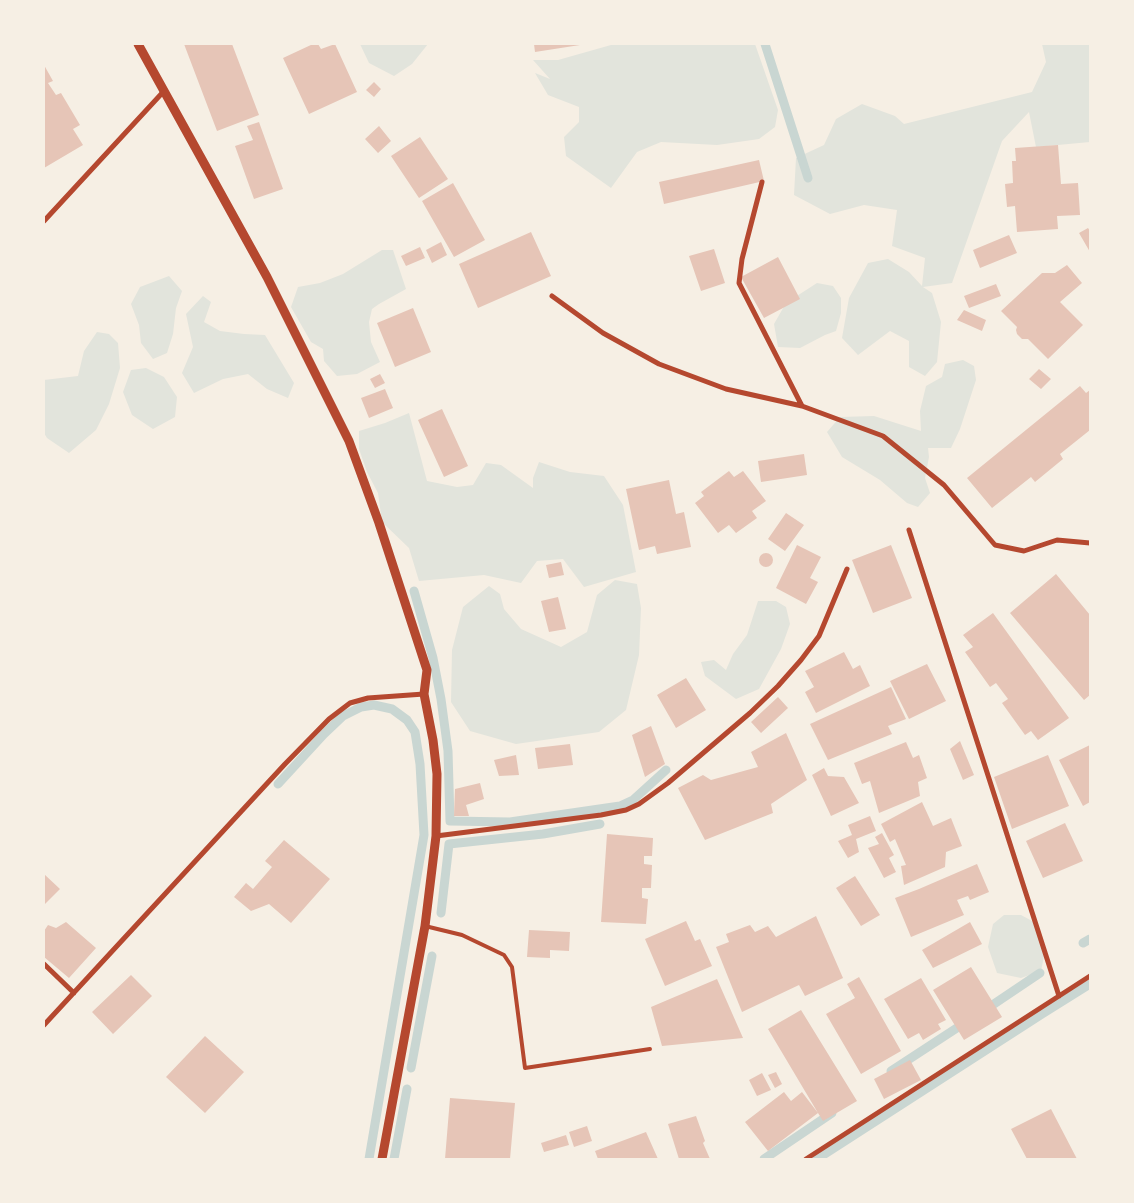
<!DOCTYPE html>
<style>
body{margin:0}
#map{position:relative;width:1134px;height:1203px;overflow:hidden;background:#f6efe4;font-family:"Roboto Condensed",sans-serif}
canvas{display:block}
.frame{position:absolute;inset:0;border:45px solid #f6efe4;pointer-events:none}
</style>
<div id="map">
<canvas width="1134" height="1203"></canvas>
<div class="frame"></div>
</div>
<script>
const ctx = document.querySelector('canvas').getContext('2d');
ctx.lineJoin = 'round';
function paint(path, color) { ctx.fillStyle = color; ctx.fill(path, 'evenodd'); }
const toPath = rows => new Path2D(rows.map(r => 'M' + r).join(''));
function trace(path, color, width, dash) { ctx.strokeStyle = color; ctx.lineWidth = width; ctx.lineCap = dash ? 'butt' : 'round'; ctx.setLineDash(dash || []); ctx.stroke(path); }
paint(toPath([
 [360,44,428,44,412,64,394,76,369,63],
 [620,44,755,44,778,110,775,127,759,139,717,145,661,142,637,152,611,188,566,156,564,137,579,122,579,107,548,95,535,73,550,79,533,60,558,60,611,45],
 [1042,44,1090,44,1090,142,1036,147,1029,112,1002,141,952,283,923,287,932,293,941,322,937,362,925,376,909,367,909,341,890,331,858,355,842,338,849,298,868,263,888,259,909,272,922,286,925,258,892,246,897,210,864,205,830,214,794,195,796,158,824,145,836,119,862,104,895,116,904,124,1032,92,1046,62],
 [382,250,393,250,406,289,379,304,372,309,369,322,371,342,380,362,357,374,337,376,324,361,323,349,311,342,291,307,298,287,320,283,343,274],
 [169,276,182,291,176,308,173,334,167,353,153,359,141,343,139,325,131,304,140,287],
 [817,283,833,286,841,298,841,313,836,331,825,335,800,348,778,347,774,324,786,303],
 [203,296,211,302,204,322,220,331,244,334,265,335,294,383,288,398,267,389,248,374,223,379,194,393,182,373,193,347,186,314],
 [97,332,109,334,118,343,120,368,109,404,96,430,69,453,47,438,44,433,44,380,78,376,84,351],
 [963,360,974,366,976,380,960,429,951,448,928,448,929,457,925,478,930,493,918,507,907,503,880,480,842,457,827,432,840,417,874,416,921,431,920,411,926,386,942,377,945,364],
 [146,368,164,377,177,397,175,417,153,429,132,415,123,392,131,370],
 [409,413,427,481,457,487,473,485,486,463,501,465,533,488,533,478,539,462,570,472,604,476,623,505,636,572,584,587,563,559,537,561,521,583,484,575,419,581,409,548,382,522,378,493,367,472,359,449,359,431,385,423],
 [615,580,637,584,641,608,639,655,626,710,599,732,516,744,470,731,451,702,452,650,463,607,489,586,500,594,504,609,521,629,561,647,587,632,597,595],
 [758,601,776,601,786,607,790,624,781,649,759,689,736,699,705,676,701,662,714,660,726,670,733,654,747,635],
 [1004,915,1021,915,1034,922,1044,956,1041,971,1021,978,997,973,988,947,993,924]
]), '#e2e4dc');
trace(toPath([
 [765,44,808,178],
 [414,591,433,658,441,699,448,751,450,821,510,822,620,806,633,800,666,770],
 [278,784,324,734,343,716,361,707,374,705,392,709,407,720,415,732,420,764,424,835,369,1159],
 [441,913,449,844,543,834,600,824],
 [1083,943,1090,939],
 [985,1010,1040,973],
 [411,1068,432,956],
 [891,1071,966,1022],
 [394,1159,407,1089],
 [764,1159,832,1113],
 [817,1159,1042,1014,1090,984]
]), '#c9d6d2', 9);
paint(toPath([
 [184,44,232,44,259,115,217,131],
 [313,44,318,44,321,49,335,44,357,92,309,114,283,58],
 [534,44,580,44,580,45,535,52],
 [44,65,53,81,48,83,56,95,61,93,80,125,73,129,83,145,44,168],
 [374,82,381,89,374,97,366,90],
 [259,122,283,189,254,199,235,146,253,140,247,126],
 [379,126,391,141,378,153,365,139],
 [420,137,448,179,419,198,391,156],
 [1058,145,1061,184,1078,183,1080,215,1057,216,1058,229,1017,232,1015,206,1007,207,1005,184,1013,183,1012,161,1016,161,1015,148],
 [759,160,764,181,664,204,659,182],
 [453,183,485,240,454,257,422,201],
 [1088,228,1090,231,1090,252,1079,233],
 [531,232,551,276,478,308,459,264],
 [1009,235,1017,253,980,268,973,250],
 [441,242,447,255,432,263,426,250],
 [420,247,425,258,406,266,401,256],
 [714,249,725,283,701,291,689,256],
 [778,257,800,299,764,318,741,277],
 [1067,265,1082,283,1060,302,1083,325,1048,359,1028,339,1022,339,1017,334,1016,330,1017,327,1001,311,1042,273,1055,273],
 [996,284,1001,296,969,308,964,296],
 [413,308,431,352,395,367,377,323],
 [964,310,986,320,982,331,957,320],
 [1039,369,1051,379,1041,389,1029,379],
 [380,374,385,383,375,388,370,379],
 [1080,386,1086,393,1090,390,1090,430,1060,454,1063,459,1035,482,1031,477,992,508,967,478],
 [385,389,393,408,369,418,361,398],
 [442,409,468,466,444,477,418,420],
 [804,454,807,475,761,482,758,461],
 [729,471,734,477,743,471,766,501,752,511,757,518,736,533,729,525,718,533,695,503,704,496,701,492],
 [669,480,676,514,684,512,691,547,657,554,655,546,639,550,626,489],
 [786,513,804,525,785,551,768,539],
 [797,545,821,557,810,578,818,582,806,604,776,588],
 [891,545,912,598,873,613,852,560],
 '759 560a7 7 0 1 1 14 0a7 7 0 1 1-14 0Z',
 [561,562,564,575,549,578,546,565],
 [1056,574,1090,615,1090,695,1084,700,1010,613],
 [558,597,566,629,549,632,541,601],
 [993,613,1069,718,1038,740,1031,731,1025,735,1002,703,1008,699,996,683,990,687,965,652,973,647,963,635],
 [844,652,853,669,860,665,870,686,816,713,805,692,814,687,805,671],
 [927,664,946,701,909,719,890,681],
 [686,678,706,710,676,728,657,695],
 [891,687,906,719,888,726,892,734,828,760,810,724],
 [778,697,788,708,761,733,751,722],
 [651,726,665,764,645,777,632,735],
 [786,733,807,780,771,804,773,813,705,840,678,788,703,775,711,780,758,767,751,752],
 [960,741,974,775,963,780,950,749],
 [906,742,913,758,919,755,927,778,918,782,920,796,879,813,870,781,862,784,854,763],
 [570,744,573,765,538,769,535,748],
 [1090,745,1090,802,1083,806,1059,760],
 [516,755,519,775,499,776,494,760],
 [1048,755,1069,806,1012,829,994,777],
 [824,768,828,776,844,777,859,803,831,816,812,775],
 [480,783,484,799,466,805,469,816,454,816,455,789],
 [922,802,933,826,951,818,962,846,946,852,945,867,904,885,901,866,906,865,895,839,890,842,881,824],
 [870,816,876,831,856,839,859,852,848,858,838,841,852,835,848,825],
 [1065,823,1083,861,1043,878,1026,841],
 [882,833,894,855,889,858,896,872,884,878,868,848,879,844,875,837],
 [607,834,653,838,652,856,644,856,644,864,652,865,651,888,642,888,642,898,648,899,646,924,601,922],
 [284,840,330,879,291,923,269,904,251,911,234,897,246,883,253,889,272,867,265,861],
 [977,864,989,892,970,900,968,896,957,900,964,915,911,937,895,898,919,889],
 [44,874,60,889,44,905],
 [855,876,880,915,861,926,836,888],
 [816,916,843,978,805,996,799,985,742,1012,716,947,729,942,726,934,750,925,755,932,768,926,776,937],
 [686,921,695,941,700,939,712,966,665,986,645,939],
 [66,922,96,948,69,978,44,957,44,931,48,925,56,928],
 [970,922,982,944,933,968,922,950],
 [529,930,570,932,569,951,550,950,550,958,527,957],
 [971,967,1002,1017,964,1040,933,990],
 [131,975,152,996,113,1034,92,1012],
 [859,977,901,1051,861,1074,826,1014,855,998,847,984],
 [921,978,946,1020,938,1024,941,1029,923,1040,919,1033,908,1039,884,999],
 [717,979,743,1038,662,1046,651,1007],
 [801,1010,857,1101,823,1121,818,1113,768,1151,745,1122,784,1092,791,1101,802,1092,818,1113,768,1029],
 [205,1036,244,1072,205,1113,166,1077],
 [910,1060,921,1080,884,1099,874,1079],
 [776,1072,782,1084,775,1088,768,1075],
 [762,1073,771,1090,757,1096,749,1080],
 [450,1098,515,1103,510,1159,445,1159],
 [1051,1109,1077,1159,1027,1159,1011,1129],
 [696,1116,705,1141,703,1143,710,1159,679,1159,668,1124],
 [587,1126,592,1141,574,1147,569,1132],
 [646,1132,658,1159,598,1159,595,1151],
 [566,1135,569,1145,544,1152,541,1143]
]), '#e6c5b7');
trace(toPath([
 [425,926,462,935,504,955,512,967,525,1068,650,1049]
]), '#b5482f', 4);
trace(toPath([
 [762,182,742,259,739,283,802,406],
 [44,221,164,91],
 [552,296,603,333,659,364,726,389,802,406,883,436,944,485,995,545,1024,551,1057,540,1090,543],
 [909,530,1059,996],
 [436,836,601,815,626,810,639,804,668,783,750,713,778,686,801,660,819,636,847,569],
 [44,964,74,993],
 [44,1025,285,764,329,719,350,703,368,698,424,694],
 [806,1159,1090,976]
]), '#b5482f', 5);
trace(toPath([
 [138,44,267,277,349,441,379,523,427,670,424,694,433,740,437,774,436,836,425,926,382,1159]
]), '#b5482f', 9);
</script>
